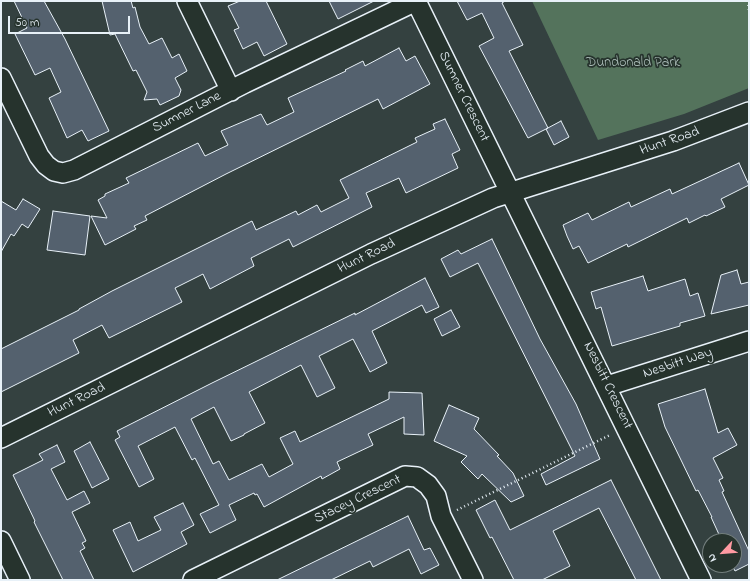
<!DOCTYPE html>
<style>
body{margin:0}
#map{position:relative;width:750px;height:581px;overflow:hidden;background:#344140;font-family:"Indie Flower",sans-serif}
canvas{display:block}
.frame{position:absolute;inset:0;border:2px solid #e8f1f8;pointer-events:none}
.north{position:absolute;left:702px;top:533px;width:40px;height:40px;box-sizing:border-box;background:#26332d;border:1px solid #747f7e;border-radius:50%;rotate:244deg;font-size:11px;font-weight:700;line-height:16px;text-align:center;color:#e8f1f8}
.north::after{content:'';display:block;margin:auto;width:14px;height:18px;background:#ff9aa2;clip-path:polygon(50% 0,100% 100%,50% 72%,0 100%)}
.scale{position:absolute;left:8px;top:16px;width:122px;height:18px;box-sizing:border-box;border:2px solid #e8f1f8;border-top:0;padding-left:5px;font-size:12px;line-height:14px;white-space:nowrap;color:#e8f1f8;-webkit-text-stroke:3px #26332d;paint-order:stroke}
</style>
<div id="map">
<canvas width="750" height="581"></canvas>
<div class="frame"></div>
<div class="north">N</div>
<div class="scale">50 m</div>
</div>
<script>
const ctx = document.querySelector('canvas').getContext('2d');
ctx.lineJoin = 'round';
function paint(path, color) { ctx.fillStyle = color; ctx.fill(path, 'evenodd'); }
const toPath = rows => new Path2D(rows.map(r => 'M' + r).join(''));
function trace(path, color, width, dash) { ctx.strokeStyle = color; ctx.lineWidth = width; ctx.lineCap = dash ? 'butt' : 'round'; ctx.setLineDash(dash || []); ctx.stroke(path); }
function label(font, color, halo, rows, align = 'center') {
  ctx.font = font + ' "Indie Flower",sans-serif'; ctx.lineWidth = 3.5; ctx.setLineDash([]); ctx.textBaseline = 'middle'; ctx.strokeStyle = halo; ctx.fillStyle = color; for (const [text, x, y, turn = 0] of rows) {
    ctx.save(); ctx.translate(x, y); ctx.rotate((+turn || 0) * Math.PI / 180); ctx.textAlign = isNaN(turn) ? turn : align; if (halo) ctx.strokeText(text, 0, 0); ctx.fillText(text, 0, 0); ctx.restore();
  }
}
paint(toPath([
 [532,1,749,1,749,88,684,114,598,140]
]), '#54735c');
const building = toPath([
 [14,1,44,1,65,39,109,131,88,141,82,130,67,138,49,98,61,92,50,68,35,75,15,34,27,28,14,1],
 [102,1,131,1,133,8,135,7,140,27,149,44,162,38,172,58,179,54,187,71,175,78,181,90,179,96,160,105,157,99,144,100,147,92,136,70,133,71,115,34,110,35,102,1],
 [240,1,266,1,287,44,264,56,257,42,243,49,234,30,239,28,228,6,240,1],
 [329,1,374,1,338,19,329,1],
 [457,1,505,1,502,3,523,45,509,51,548,128,528,138,479,46,494,38,482,13,467,20,457,1],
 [399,48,406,61,415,56,430,84,383,109,378,99,226,174,145,216,147,220,134,226,136,229,105,245,91,216,107,218,98,200,105,196,105,194,129,183,126,178,198,143,205,156,228,145,221,131,261,114,267,125,294,112,288,98,346,71,345,70,363,61,365,66,399,48],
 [445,119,460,150,452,154,458,168,406,193,399,178,366,193,372,207,293,247,289,239,251,258,254,266,210,289,203,274,175,288,182,302,109,338,102,325,73,340,79,353,1,392,1,349,79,310,79,309,112,291,252,221,256,230,296,211,298,215,317,205,321,212,349,198,340,180,417,142,415,138,435,129,433,124,445,119],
 [561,121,569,137,554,145,546,129,561,121],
 [739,163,749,185,721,199,725,207,706,216,705,215,689,223,687,218,628,247,627,244,588,263,579,246,573,249,567,236,563,225,588,213,592,220,629,202,631,207,670,189,672,194,739,163],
 [23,199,40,209,28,228,22,224,14,236,11,234,1,252,1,201,16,210,23,199],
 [53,211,90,216,85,255,47,250,53,211],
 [492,239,540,339,576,404,600,459,546,485,541,474,575,456,478,263,450,277,441,259,458,250,461,254,492,239],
 [737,270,741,284,749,282,749,305,711,314,721,275,737,270],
 [643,276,648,291,685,279,690,296,698,293,705,316,680,323,680,326,612,346,601,307,596,309,591,292,643,276],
 [425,278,439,307,426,313,422,305,372,331,387,363,370,372,353,339,319,356,335,388,317,397,301,365,249,392,265,423,244,434,244,435,231,441,214,407,191,419,213,464,219,461,229,480,262,464,269,477,293,464,280,438,295,431,300,442,389,399,389,392,422,393,424,435,404,434,404,417,368,434,373,445,337,462,340,469,322,479,321,476,264,507,257,494,255,495,254,493,229,505,236,520,210,533,200,514,219,505,195,458,192,460,175,427,138,446,154,479,139,487,115,440,120,437,117,431,212,383,355,313,355,315,425,278],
 [451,310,460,327,442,336,434,319,451,310],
 [705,389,718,433,728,428,737,445,713,458,723,478,719,480,724,491,722,492,749,551,749,564,735,571,732,565,734,565,734,541,722,541,711,517,712,517,698,490,696,491,665,427,658,404,705,389],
 [449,405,479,418,474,429,499,455,497,456,513,473,524,496,511,502,482,474,478,479,461,462,467,456,434,441,449,405],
 [90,442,109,479,92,488,74,451,90,442],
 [57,445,65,462,51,469,67,500,84,491,90,503,72,512,86,541,82,543,85,548,80,551,94,580,63,580,34,522,35,521,13,475,43,460,39,454,57,445],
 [611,480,661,580,636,580,599,508,553,531,570,566,542,580,514,580,492,537,490,538,476,510,495,500,510,530,611,480],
 [183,503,194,525,181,532,187,544,133,572,113,530,130,522,138,541,161,530,154,517,183,503],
 [408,516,424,550,430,548,439,565,421,574,409,549,373,567,370,561,331,580,277,580,408,516]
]);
paint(building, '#54616e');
trace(building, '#e8f1f8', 1);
const minor = toPath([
 [187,1,231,91],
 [416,1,701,580],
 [1,78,39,156,46,165,54,171,63,173,74,170,245,83,416,1],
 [607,386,749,341],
 [1,438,371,254,493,198,673,141,749,112],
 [1,541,20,580],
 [193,580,405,476,417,477,428,485,436,496,441,516,473,580]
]);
trace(minor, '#e8f1f8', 22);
trace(toPath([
 [748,1,749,11],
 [457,510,610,435]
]), '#e8f1f8', 2.5, [1, 3]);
trace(minor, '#26332d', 19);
label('14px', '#adbfba', '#26332d', [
 ["Dundonald Park",633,64]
]);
label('14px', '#e8f1f8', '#26332d', [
 ["Sumner Crescent",463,97,64],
 ["Sumner Lane",187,113,-27],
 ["Hunt Road",670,142,-19],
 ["Hunt Road",367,257,-26],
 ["Nesbitt Way",678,364,-18],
 ["Nesbitt Crescent",607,386,64],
 ["Hunt Road",77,401,-26],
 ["Stacey Crescent",358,500,-26]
]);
</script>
